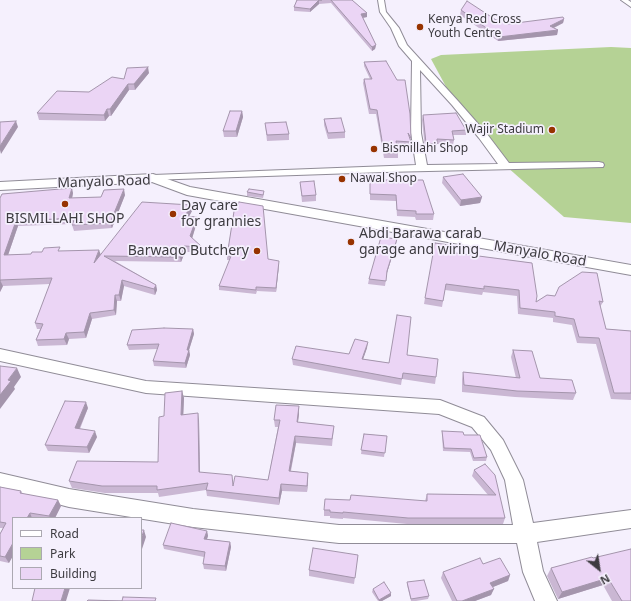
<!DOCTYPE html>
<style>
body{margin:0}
#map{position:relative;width:631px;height:601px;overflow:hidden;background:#f5f0fd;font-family:"Noto Sans",sans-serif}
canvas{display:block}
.legend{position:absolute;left:12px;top:517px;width:130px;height:72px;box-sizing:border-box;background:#f5f0fd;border:1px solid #aba8b1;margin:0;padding:5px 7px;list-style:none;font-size:12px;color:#3d3b40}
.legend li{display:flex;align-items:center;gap:8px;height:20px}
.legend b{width:20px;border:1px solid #aba8b1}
.north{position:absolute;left:579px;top:549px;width:40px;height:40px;-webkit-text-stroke:3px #f5f0fd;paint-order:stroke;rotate:150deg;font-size:11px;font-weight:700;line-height:16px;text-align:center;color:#3d3b40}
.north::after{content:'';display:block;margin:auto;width:14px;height:18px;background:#3d3b40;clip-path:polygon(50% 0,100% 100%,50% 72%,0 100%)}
</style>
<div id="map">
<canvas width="631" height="601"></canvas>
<ul class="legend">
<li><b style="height:5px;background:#fff"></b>Road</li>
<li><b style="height:11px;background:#b5d295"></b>Park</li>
<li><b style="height:11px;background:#ebd5f5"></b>Building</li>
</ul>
<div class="north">N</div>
</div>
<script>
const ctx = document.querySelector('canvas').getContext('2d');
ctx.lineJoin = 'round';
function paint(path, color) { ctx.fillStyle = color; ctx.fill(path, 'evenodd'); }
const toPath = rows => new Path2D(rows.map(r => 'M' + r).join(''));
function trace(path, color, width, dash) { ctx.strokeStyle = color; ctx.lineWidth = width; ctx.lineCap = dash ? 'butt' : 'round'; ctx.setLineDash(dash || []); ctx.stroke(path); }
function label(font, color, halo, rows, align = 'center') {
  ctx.font = font + ' "Noto Sans",sans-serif'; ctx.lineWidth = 3.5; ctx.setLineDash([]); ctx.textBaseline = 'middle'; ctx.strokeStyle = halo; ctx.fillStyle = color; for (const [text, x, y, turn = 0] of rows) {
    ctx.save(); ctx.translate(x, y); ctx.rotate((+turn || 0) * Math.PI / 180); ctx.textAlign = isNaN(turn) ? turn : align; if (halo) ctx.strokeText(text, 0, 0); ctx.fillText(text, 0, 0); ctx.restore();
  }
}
paint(toPath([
 [611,47,631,48,631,223,564,217,490,152,457,107,431,59,441,55]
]), '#b5d295');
const minor = toPath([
 [378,0,384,0,386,12,399,28,407,45,458,101,487,134,509,163,599,162,603,163,604,165,603,167,385,172,149,180,148,178,153,175,416,165,411,133,412,61,399,46,391,28,380,12,378,0],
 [420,70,452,105,479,138,498,164,427,165,421,133,420,70],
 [621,0,628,0,631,2,631,7,621,0],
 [0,349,146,381,440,400,484,417,503,440,523,480,533,523,631,510,631,528,537,542,543,571,557,601,535,601,523,572,517,543,339,543,193,527,69,507,0,489,0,473,69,489,193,509,339,525,513,525,505,480,491,450,472,427,439,414,146,393,0,361,0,349]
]);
const tertiary = toPath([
 [153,174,190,187,631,265,631,275,187,195,152,182,0,190,0,182,153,174]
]);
trace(minor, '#908c97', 2);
trace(tertiary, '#908c97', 2);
paint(minor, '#fff');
paint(tertiary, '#fff');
paint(toPath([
 [297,0,352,0,367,13,367,17,363,18,376,45,375,49,372,51,331,3,319,4,310,12,294,11,294,7],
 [461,10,496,20,508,24,564,19,563,23,554,28,558,30,557,35,498,41,460,15],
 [364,62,411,138,410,147,397,145,398,153,398,158,384,158,376,114,369,114,363,83,364,79,370,79,364,66],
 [149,73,135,90,129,90,111,116,109,116,105,121,39,120,37,113,124,79],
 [242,111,243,117,237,137,224,137,223,131],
 [423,115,466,130,466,135,453,135,454,140,453,145,437,144,436,149,425,148,422,120],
 [324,119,345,132,345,138,328,139,324,125],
 [265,123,289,134,289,140,267,141],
 [443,177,482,197,480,203,460,206,442,183],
 [370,180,434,214,433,220,416,220,415,217,397,216,396,201,370,200],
 [300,182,316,195,316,201,302,202],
 [247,192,264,194,263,198,247,196],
 [73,193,72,198,101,197,125,195,112,228,74,231,72,225,73,224,18,226,8,255,31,254,61,251,101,255,192,211,189,216,197,217,197,222,192,238,202,247,203,252,185,252,181,262,115,261,156,285,157,290,155,295,124,286,121,301,117,301,116,315,92,319,86,338,69,339,67,345,38,346,36,340,40,329,37,329,35,323,50,284,3,286,0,292,0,198],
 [235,205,268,259,279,265,276,292,257,291,256,294,219,290,219,286,230,260,227,260,227,256],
 [396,244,386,276,385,286,368,284,369,279],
 [448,252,532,263,536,302,547,295,603,302,600,307,606,329,631,331,631,400,611,399,596,344,577,343,572,325,553,322,553,318,518,314,517,296,483,292,482,295,445,290,442,307,424,304,425,298],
 [193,329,194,334,189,350,190,355,186,368,154,366,153,361,158,349,129,350,127,345],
 [367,348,363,359,389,363,407,355,436,377,435,384,402,379,401,385,293,365,292,359,349,354],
 [513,350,540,378,576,393,573,400,515,397,462,392,462,379,463,372,516,378,511,357],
 [182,391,184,398,183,415,199,420,200,472,233,485,268,480,278,427,275,427,274,420,299,406,299,414,298,422,334,426,332,446,296,443,291,471,308,473,308,480,307,492,282,491,279,505,207,496,206,490,159,497,158,493,105,493,72,488,69,481,158,462,164,416],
 [88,408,80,429,97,437,89,453,48,451,45,445],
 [442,431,464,435,487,457,486,461,473,461,470,452,443,451,442,434],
 [364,434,387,436,384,457,361,454],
 [485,464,505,518,503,524,407,524,343,518,343,519,330,518,330,516,324,516,324,510,350,500,425,501,427,494,488,495,472,476,474,470],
 [0,487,21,491,23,494,58,500,61,506,55,518,13,518,9,563,0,561,0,534,3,528,0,528],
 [207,531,208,536,207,539,230,542,231,547,226,571,204,569,203,564,204,557,164,549,163,545],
 [358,555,354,584,309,576,309,570],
 [593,558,631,601,612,601,603,585,558,599,547,576,551,568],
 [483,564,510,575,508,581,493,587,491,595,475,601,452,601,441,578,443,572],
 [407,582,429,596,428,599,416,601,411,601,407,585],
 [373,589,391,596,382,601,378,601,372,592]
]), '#cab7d3');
paint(toPath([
 [319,0,319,4,310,12,310,9],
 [367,13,367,17,361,18,361,14],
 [564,19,563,23,549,30,550,26],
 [558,30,557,35,498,41,499,37],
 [376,45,375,49,372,51,372,47],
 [148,67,149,73,135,90,134,84],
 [128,84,129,90,111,116,110,109],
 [107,109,109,116,105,121,104,115],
 [242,111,243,117,237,137,236,131],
 [16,121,18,127,1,154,0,150,0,146],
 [72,188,73,193,71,204,69,198],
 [124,189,125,195,112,228,110,223],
 [482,197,480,203,460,206,461,200],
 [191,205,192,211,186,222,185,216],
 [197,217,197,222,191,242,190,236],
 [16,221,18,226,6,261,4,255],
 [397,239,396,244,386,276,385,286,387,271],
 [184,246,185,252,181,262,180,257],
 [99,250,101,255,94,263],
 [279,261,279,265,276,292,276,288],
 [0,280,3,286,0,292],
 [122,280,124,286,121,301,119,295],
 [156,285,157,290,155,295,154,289],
 [115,295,117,301,116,315,114,310],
 [90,313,92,319,86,338,84,332],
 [193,329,194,334,189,350,190,355,186,368,185,363,187,350],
 [66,333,69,339,67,345,64,339],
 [368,342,367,348,361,365,362,359],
 [17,368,21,377,14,387,15,389,0,409,0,395,8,380],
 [182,391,184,398,183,422,181,415],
 [86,402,88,408,77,434,75,428],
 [299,406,299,414,297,429,297,422],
 [198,413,199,420,200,479,199,472],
 [95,431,97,437,89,453,87,447],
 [295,436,296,443,289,478,289,471],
 [308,473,308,480,307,492,307,486],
 [281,484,282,491,279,505,279,498],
 [58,500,61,506,55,518,50,518,49,516],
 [30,513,32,518,27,518],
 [144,530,146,537,141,552,141,539],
 [207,531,208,536,205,544,204,539],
 [230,542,231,547,226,571,225,566],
 [13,543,13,556,9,563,5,557],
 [510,575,508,581,488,589,490,583],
 [608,578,603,585,558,599,562,592],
 [65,588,70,588,66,601,61,601],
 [494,589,491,595,475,601,462,601],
 [391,593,391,596,382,601,379,601,379,600]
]), '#a495ac');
const building = toPath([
 [297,0,322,0,319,0,310,9,294,7,297,0],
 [331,0,352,0,367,13,361,14,376,45,372,47,331,0],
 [467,1,496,20,501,20,508,24,563,17,564,19,550,26,558,30,499,37,461,10,467,1],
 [386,61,397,80,405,80,410,114,411,138,408,133,411,142,396,141,398,153,384,153,377,110,370,109,364,79,372,79,364,62,386,61],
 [148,67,134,84,128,84,110,109,107,109,104,115,37,113,57,91,89,92,112,77,124,79,127,68,148,67],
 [230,111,242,111,236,131,223,131,230,111],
 [456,113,466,130,452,131,454,140,437,139,437,144,426,143,423,115,456,113],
 [341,118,345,132,328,133,324,119,341,118],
 [16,121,0,146,0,122,16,121],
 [286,122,289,134,267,135,265,123,286,122],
 [463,174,482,197,461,200,443,177,463,174],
 [370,180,423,180,434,214,416,214,416,211,397,210,396,195,370,194,370,180],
 [314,181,316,195,302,196,300,182,314,181],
 [72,188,69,198,101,197,104,190,124,189,110,223,72,225,75,218,16,221,4,255,31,254,32,252,42,252,44,248,60,247,58,251,99,250,94,263,142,202,191,205,185,216,197,217,190,236,202,247,184,246,180,257,104,256,156,285,154,289,122,280,119,295,115,295,114,310,90,313,84,332,66,333,64,339,36,340,43,324,35,323,52,278,0,280,0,281,0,198,2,194,72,188],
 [249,189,264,191,263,195,247,192,249,189],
 [239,202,263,206,268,259,279,261,276,288,256,287,256,290,219,286,231,256,227,256,235,205,238,205,239,202],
 [381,237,397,239,387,271,386,281,369,279,381,237],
 [435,243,449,245,448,252,532,263,537,296,536,302,547,295,555,296,559,287,582,272,597,273,603,302,599,301,606,329,631,331,631,393,614,393,599,338,579,337,574,319,555,316,555,312,520,308,519,290,484,286,484,289,446,284,443,301,425,298,435,243],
 [397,315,411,317,407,355,438,359,436,377,403,373,402,379,292,359,296,346,349,354,355,339,368,342,362,359,389,363,397,315],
 [164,328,193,329,187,350,189,350,185,363,153,361,159,344,127,345,132,330,164,328],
 [513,350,532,351,540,378,572,380,576,393,517,391,464,385,463,372,520,378,513,350],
 [0,366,17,368,8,380,11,381,0,395,0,366],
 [182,391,181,415,198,413,199,472,232,475,233,486,235,476,268,480,280,420,274,420,276,405,299,406,297,422,334,426,332,439,295,436,289,471,308,473,307,486,281,484,279,498,206,490,208,483,157,490,157,486,102,486,69,481,77,461,158,462,159,417,164,416,165,393,182,391],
 [65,401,86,402,75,428,95,431,87,447,45,445,65,401],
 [442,431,463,432,464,435,480,435,487,457,474,458,471,449,444,448,442,431],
 [364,434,387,436,385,453,361,450,364,434],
 [485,464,495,475,505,518,408,518,343,512,343,513,330,512,330,510,324,510,325,499,350,500,351,495,427,501,427,494,496,495,474,470,485,464],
 [0,487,21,491,20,493,58,500,49,516,30,513,27,518,13,518,13,543,5,557,0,556,0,534,6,523,0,522,0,487],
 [171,523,207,531,204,539,230,542,225,566,203,564,205,552,163,545,171,523],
 [141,530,144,530,141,539,141,530],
 [313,548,358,555,355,578,309,570,313,548],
 [631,549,631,601,622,601,608,578,562,592,551,568,592,557,593,558,631,549],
 [480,558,483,564,500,558,510,575,490,583,494,589,462,601,457,601,443,572,480,558],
 [424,580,429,596,411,599,407,582,424,580],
 [384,582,391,593,379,600,373,589,384,582],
 [35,588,65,588,61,601,32,601,35,588],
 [123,597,156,598,155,601,87,601,88,600,122,601,123,597]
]);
paint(building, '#ebd5f5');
trace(building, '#a495ac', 1);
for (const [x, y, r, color] of [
 [420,27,4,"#973300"],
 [552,130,4,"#973300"],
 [374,149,4,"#973300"],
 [342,179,4,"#973300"],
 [65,204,4,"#973300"],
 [173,214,4,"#973300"],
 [351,242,4,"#973300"],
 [257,251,4,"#973300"]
]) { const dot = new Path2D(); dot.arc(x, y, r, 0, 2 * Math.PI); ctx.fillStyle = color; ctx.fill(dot); trace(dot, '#f5f0fd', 1.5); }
label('12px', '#3d3b40', '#f5f0fd', [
 ["Kenya Red Cross",428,20],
 ["Youth Centre",428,34],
 ["Wajir Stadium",544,130,"right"],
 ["Bismillahi Shop",382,149],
 ["Nawal Shop",350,179]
], 'left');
label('14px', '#3d3b40', '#f5f0fd', [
 ["Manyalo Road",104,182,-2],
 ["Manyalo Road",540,254,10]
]);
label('14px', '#3d3b40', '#f5f0fd', [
 ["Day care",181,206],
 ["for grannies",181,222],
 ["BISMILLAHI SHOP",65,219,"center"],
 ["Abdi Barawa carab",359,234],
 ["garage and wiring",359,250],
 ["Barwaqo Butchery",249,251,"right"]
], 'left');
</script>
